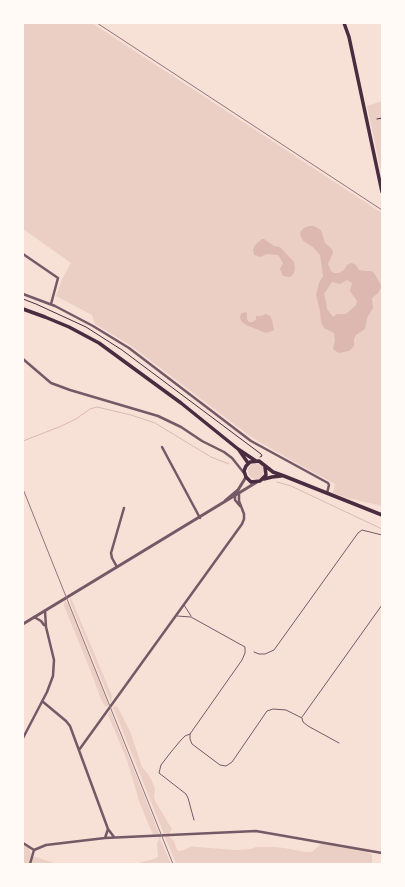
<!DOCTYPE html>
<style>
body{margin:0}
#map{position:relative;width:405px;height:887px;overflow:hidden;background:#f7e1d7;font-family:Bitter,serif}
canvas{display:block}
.frame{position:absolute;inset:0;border:24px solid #fffaf5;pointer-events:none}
</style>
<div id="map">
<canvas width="405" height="887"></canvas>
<div class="frame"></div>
</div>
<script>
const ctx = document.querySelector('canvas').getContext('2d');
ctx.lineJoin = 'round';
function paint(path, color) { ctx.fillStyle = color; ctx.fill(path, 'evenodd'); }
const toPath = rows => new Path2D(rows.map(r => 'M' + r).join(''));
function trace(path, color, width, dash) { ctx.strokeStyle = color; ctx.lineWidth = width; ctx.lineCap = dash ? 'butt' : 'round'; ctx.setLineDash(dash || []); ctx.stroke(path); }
paint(toPath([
 [23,23,92,23,382,213,382,506,347,498,333,493,335,484,298,464,251,437,130,345,95,324,92,315,56,296,62,279,71,263,23,229],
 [382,101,382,176,367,106],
 '248 471a8 8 0 1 1 16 0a8 8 0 1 1-16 0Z',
 [71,598,112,696,111,703,71,604,70,600],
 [65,600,68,603,109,706,105,706,100,697,91,672,64,606,64,603],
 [117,706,130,731,142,767,148,774,152,781,155,789,154,796,155,801,172,829,168,836,174,841,177,850,179,851,184,850,192,846,197,847,236,850,250,849,256,847,275,847,284,848,305,852,312,852,321,844,326,843,367,851,372,855,372,864,176,864,113,707],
 [110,710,161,838,159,839,157,834,153,834,149,826,139,801,127,760,108,715],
 [159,839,161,841,171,864,134,864,154,859,158,857,157,843],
 [23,844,29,848,32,856,58,864,23,864]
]), '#ebcfc5');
paint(toPath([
 [309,226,314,226,321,230,325,243,332,249,333,253,328,264,331,271,334,273,339,273,344,270,347,265,351,263,355,264,359,270,365,271,371,271,374,273,381,285,381,288,378,293,372,298,373,308,367,318,365,329,356,335,354,339,354,346,349,351,339,353,334,350,333,348,335,341,334,333,324,328,321,322,320,311,316,295,319,283,323,276,320,255,313,247,303,241,300,234,301,231,304,228],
 [347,280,352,283,350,291,357,301,356,305,346,314,337,314,333,317,327,309,326,302,324,294,332,282,340,284],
 [262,239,264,239,274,246,280,247,294,262,295,270,292,276,289,277,283,276,280,269,283,263,278,255,267,254,260,257,254,255,253,250,255,245],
 [246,312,247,314,247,319,249,322,253,322,256,319,256,316,261,316,266,314,270,316,272,320,274,330,272,331,266,333,246,325,241,321,240,316,242,313]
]), '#dcb8b0');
trace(toPath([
 [23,441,59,427,76,419,90,409,97,407,131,415,155,423,211,457,229,464],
 [277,482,291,486,382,529]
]), '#dcb8b0', 1);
trace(toPath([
 [377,119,382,118],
 [23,299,36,304,86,327,122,350,261,454,262,456,260,457]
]), '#4a2c40', 1);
trace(toPath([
 [184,605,191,616],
 [177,616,191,617,245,647,245,653,242,660,190,734,190,739,192,744,220,765,226,766,232,762,267,711,273,709,286,710,302,718,303,722,308,726,339,743],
 [254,652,259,654,265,654,274,650,358,533,362,530,382,535],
 [302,717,382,605],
 [190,734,185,736,181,740,171,752,161,765,159,773,186,794,188,798,194,820]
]), '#755966', 1);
trace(toPath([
 [23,254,58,278,51,304],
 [23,294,55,306,93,326,129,348,251,441,328,483,329,485,327,493],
 [23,359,51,383,70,390,158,416,181,427,202,441,224,452,232,458,244,473],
 [162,447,200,518],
 [235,495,235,500,240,506],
 [117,567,112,558,111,553,124,508],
 [34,617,41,621,44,625],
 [42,701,66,721,70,726,108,829,114,837],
 [23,738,47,692,53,676,54,660,46,627,45,611],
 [79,750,242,524,244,519,244,514,239,501,239,494],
 [105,838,108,829],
 [23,843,34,850],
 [34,850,46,845,105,838,256,831,382,853],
 [30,864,34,850]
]), '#755966', 2.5);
trace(toPath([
 [225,501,238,490,246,477],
 [23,624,257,482]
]), '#755966', 3);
trace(toPath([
 [344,23,349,37,382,192],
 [23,309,45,317,69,327,99,343,181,403,238,449,256,461],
 [239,450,248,463],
 [265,467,266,475,260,481,251,482,246,477,244,471,246,466,250,462,259,461,273,472,284,476,382,515],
 [264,479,272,477,281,476]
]), '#4a2c40', 3.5);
trace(toPath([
 [97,23,382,210],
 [23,489,173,864]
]), '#8f747c', 1);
</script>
